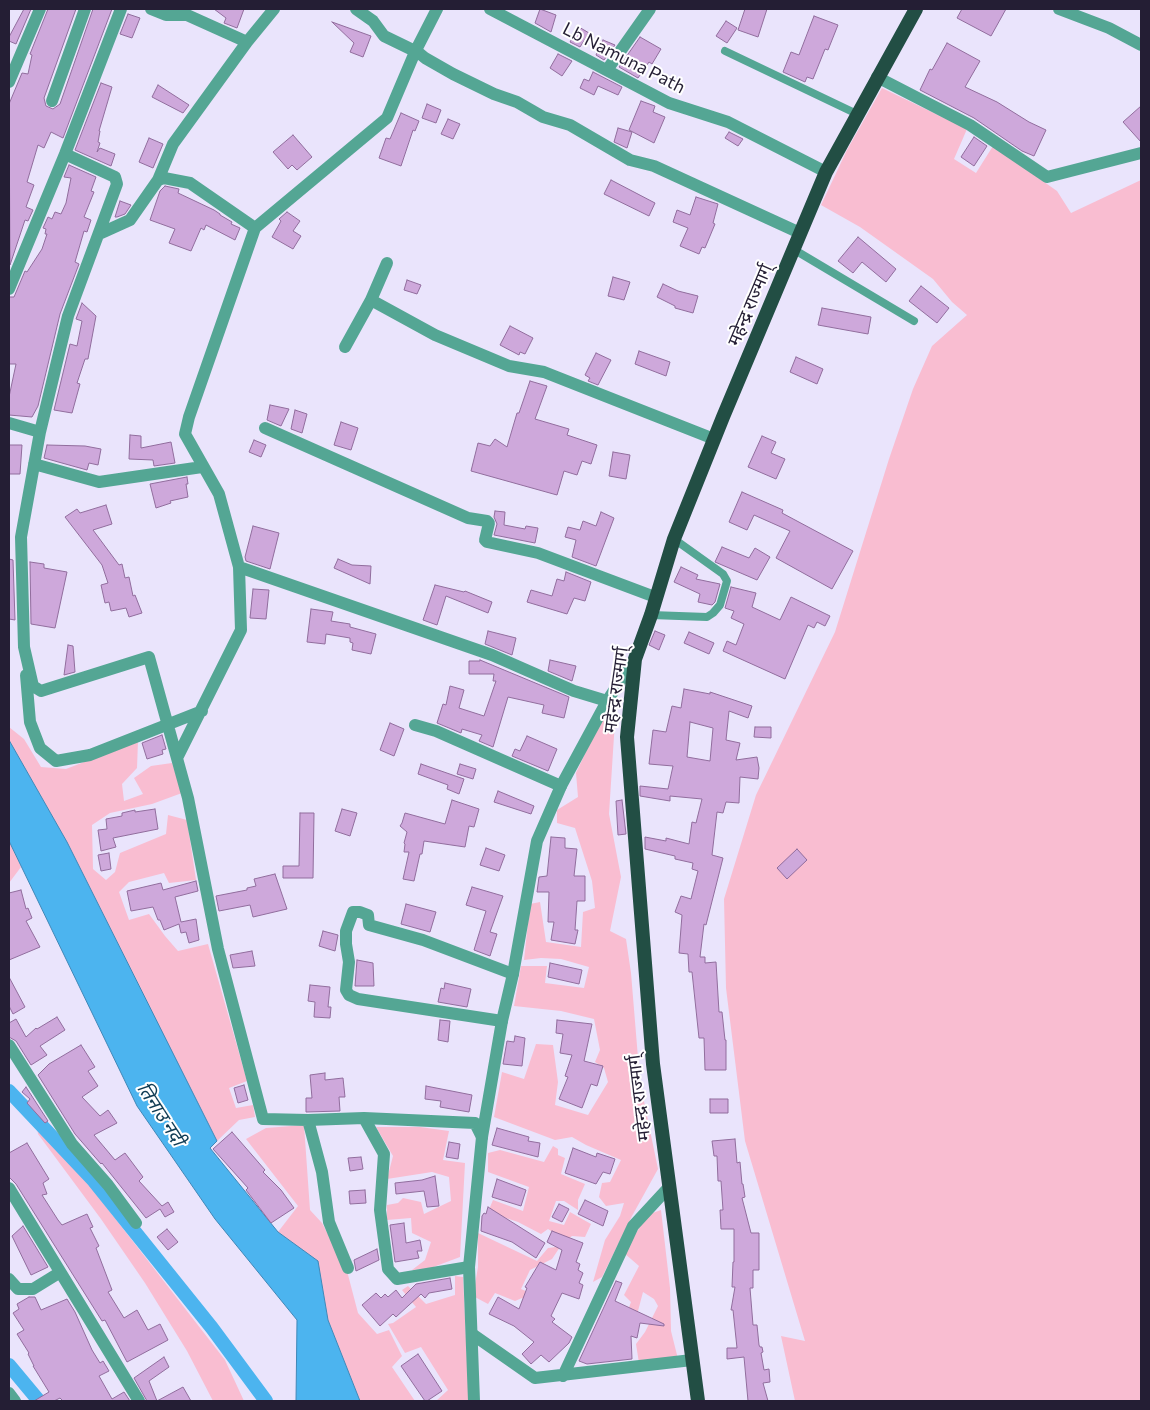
<!DOCTYPE html>
<meta charset="utf-8">
<style>
body{margin:0}
#map{position:relative;width:1150px;height:1410px;overflow:hidden;background:#eae4fc;font-family:Commissioner,sans-serif}
canvas{display:block}
.frame{position:absolute;inset:0;border:10px solid #241e34;pointer-events:none}
</style>
<div id="map">
<canvas width="1150" height="1410"></canvas>
<div class="frame"></div>
</div>
<script>
const ctx = document.querySelector('canvas').getContext('2d');
ctx.lineJoin = 'round';
function paint(path, color) { ctx.fillStyle = color; ctx.fill(path, 'evenodd'); }
const toPath = rows => new Path2D(rows.map(r => 'M' + r).join(''));
function trace(path, color, width, dash) { ctx.strokeStyle = color; ctx.lineWidth = width; ctx.lineCap = dash ? 'butt' : 'round'; ctx.setLineDash(dash || []); ctx.stroke(path); }
function label(font, color, halo, rows, align = 'center') {
  ctx.font = font + ' Commissioner,"Noto Sans Devanagari",sans-serif'; ctx.lineWidth = 4; ctx.setLineDash([]); ctx.textBaseline = 'middle'; ctx.strokeStyle = halo; ctx.fillStyle = color; for (const [text, x, y, turn = 0] of rows) {
    ctx.save(); ctx.translate(x, y); ctx.rotate((+turn || 0) * Math.PI / 180); ctx.textAlign = isNaN(turn) ? turn : align; if (halo) ctx.strokeText(text, 0, 0); ctx.fillText(text, 0, 0); ctx.restore();
  }
}
paint(toPath([
 [882,88,967,129,954,159,976,173,993,146,1057,191,1071,213,1141,180,1141,1401,795,1401,781,1336,805,1341,745,1141,726,988,724,899,756,795,835,632,889,459,913,389,932,346,967,315,952,302,933,279,860,227,821,205,847,150],
 [616,705,609,814,621,877,610,931,626,939,631,973,640,1082,658,1169,632,1216,602,1277,593,1282,605,1240,620,1216,624,1203,606,1206,599,1197,602,1183,610,1182,621,1160,586,1145,572,1137,555,1140,494,1117,502,1072,524,1079,536,1044,553,1045,558,1082,555,1105,588,1115,608,1082,604,1068,595,1062,600,1050,594,1019,561,1011,514,1006,521,966,547,966,545,983,584,988,589,967,561,959,541,958,524,960,530,904,540,902,546,942,581,947,583,912,595,908,592,881,575,828,557,823,557,810,578,797,576,773,604,713],
 [9,727,24,739,41,767,66,769,138,741,137,768,122,784,124,801,143,794,134,778,151,766,172,763,182,793,152,804,110,813,92,825,93,869,106,880,115,872,120,853,166,834,168,815,187,820,196,880,169,883,164,873,129,882,119,892,129,920,149,914,165,936,178,951,208,944,247,1081,229,1088,236,1108,253,1105,255,1117,239,1120,217,1141,67,842,9,740],
 [9,841,21,867,9,883],
 [304,1125,310,1210,322,1223,347,1271,358,1313,377,1334,389,1330,402,1356,392,1367,415,1401,360,1401,328,1320,318,1262,278,1232,298,1206,246,1139,266,1128],
 [37,1126,69,1159,225,1360,244,1401,213,1401,187,1351,145,1283,101,1219,38,1134],
 [376,1127,420,1127,449,1131,443,1160,465,1163,460,1257,428,1269,412,1270,425,1260,431,1242,412,1233,411,1218,387,1220,387,1205,398,1203,403,1198,421,1202,424,1214,451,1201,449,1177,432,1172,387,1179,393,1156],
 [553,1146,558,1149,558,1155,565,1158,561,1174,585,1184,578,1200,578,1210,564,1201,556,1201,549,1221,564,1225,570,1212,591,1224,585,1237,572,1236,562,1244,552,1259,530,1270,521,1289,528,1292,531,1305,522,1298,515,1301,495,1293,488,1304,473,1296,478,1267,478,1233,537,1261,548,1248,556,1247,559,1236,548,1229,541,1234,518,1222,488,1212,493,1200,523,1211,529,1187,488,1172,488,1153,500,1150,544,1162],
 [661,1210,670,1288,671,1331,678,1359,639,1363,636,1344,645,1332,658,1306,654,1299,643,1292,638,1311,637,1323,627,1313,631,1302,624,1295,639,1266,624,1253,647,1215],
 [455,1276,463,1277,469,1401,436,1401,448,1390,421,1347,405,1353,388,1324,393,1323,416,1307,402,1290,408,1286,426,1304,455,1295]
]), '#f9bdd1');
const water = toPath([
 [9,740,67,842,217,1141,210,1148,278,1232,318,1261,328,1320,360,1401,296,1401,297,1320,215,1219,137,1106,9,841,9,740]
]);
paint(water, '#4cb4ef');
trace(water, '#4087b7', 1);
trace(toPath([
 [9,1091,94,1181,212,1328,266,1401],
 [9,1365,39,1401]
]), '#4cb4ef', 14);
const building = toPath([
 [24,9,31,9,16,44,9,41,9,37,24,9],
 [48,9,76,9,44,98,46,106,53,109,60,104,93,9,112,9,63,138,51,132,44,148,38,145,27,182,34,185,26,207,33,210,28,221,25,220,10,265,9,104,22,73,28,74,32,55,30,54,48,9],
 [214,9,244,9,237,28,224,23,226,18,214,9],
 [540,9,556,15,551,32,535,23,540,9],
 [745,9,767,9,758,37,738,30,745,9],
 [962,9,1006,9,991,36,957,18,962,9],
 [128,14,140,18,132,38,120,34,128,14],
 [814,16,838,25,828,50,825,49,813,79,807,77,805,82,783,72,791,52,799,55,814,16],
 [726,21,737,28,727,43,716,36,726,21],
 [332,22,371,36,363,57,350,52,354,43,332,22],
 [579,27,589,33,580,47,570,42,579,27],
 [640,37,661,49,652,64,649,62,638,78,619,67,640,37],
 [603,40,615,45,604,60,596,55,603,40],
 [947,43,980,61,965,87,997,102,1029,122,1046,130,1034,156,1022,151,974,118,920,90,930,69,932,70,947,43],
 [558,54,572,61,562,76,550,68,558,54],
 [593,72,622,87,618,95,598,86,594,95,580,88,584,79,589,81,593,72],
 [101,83,112,87,99,131,100,131,98,142,100,143,97,152,100,148,115,154,111,166,75,150,101,83],
 [158,85,189,105,183,113,152,97,158,85],
 [641,101,655,106,653,112,665,117,654,143,629,130,641,101],
 [427,104,441,110,436,123,422,118,427,104],
 [1141,106,1141,142,1123,122,1141,106],
 [401,113,419,121,415,131,413,130,401,166,379,158,386,138,390,139,401,113],
 [448,119,460,124,453,139,441,134,448,119],
 [618,128,632,132,627,148,614,142,618,128],
 [729,132,743,139,738,146,725,138,729,132],
 [293,135,312,157,297,170,292,165,288,169,273,152,293,135],
 [974,137,987,146,974,166,961,157,974,137],
 [149,138,163,144,153,168,139,162,149,138],
 [69,165,96,177,91,191,94,192,84,217,91,220,87,232,84,231,75,262,79,264,60,314,38,406,32,417,9,415,9,397,16,364,9,364,9,297,14,297,25,271,27,272,42,249,47,234,45,234,46,229,43,228,48,217,52,219,55,212,61,214,66,203,71,178,64,177,69,165],
 [611,180,655,203,649,216,604,194,611,180],
 [165,186,179,189,178,193,214,210,220,214,220,215,232,222,231,224,240,228,235,240,206,225,204,230,201,228,191,251,169,243,175,229,150,220,160,191,165,186],
 [696,197,718,204,713,223,715,224,705,248,702,247,699,254,680,246,688,228,673,222,677,210,690,215,696,197],
 [120,201,131,205,125,214,117,217,115,217,120,201],
 [287,212,300,221,293,231,301,236,293,249,272,237,281,221,279,219,287,212],
 [858,237,896,269,886,282,862,262,853,273,838,261,858,237],
 [613,277,630,282,624,300,608,296,613,277],
 [407,280,421,285,417,294,404,290,407,280],
 [663,284,678,291,698,296,693,313,675,308,675,306,657,297,663,284],
 [921,286,949,308,937,323,909,301,921,286],
 [82,303,96,316,88,359,85,359,77,383,80,384,72,413,54,410,70,344,77,346,82,321,76,319,82,303],
 [822,308,871,317,868,334,818,325,822,308],
 [510,326,533,338,525,354,520,352,519,355,500,345,510,326],
 [639,351,670,362,666,376,635,364,639,351],
 [596,353,611,360,598,385,588,381,590,378,585,375,596,353],
 [796,357,823,369,817,384,790,372,796,357],
 [530,381,547,386,535,419,569,429,567,435,597,445,591,464,582,461,577,475,564,471,557,495,471,471,478,443,490,446,495,439,507,447,517,413,519,413,530,381],
 [270,405,289,409,281,426,267,420,270,405],
 [295,410,307,414,302,433,291,429,295,410],
 [341,422,358,428,351,450,334,445,341,422],
 [130,435,141,436,141,448,171,442,175,463,154,466,153,460,129,459,130,435],
 [762,436,776,442,771,453,785,459,776,479,748,467,762,436],
 [254,440,266,445,261,457,249,452,254,440],
 [9,445,22,445,20,474,9,474,9,445],
 [47,445,85,446,101,449,98,465,89,463,87,470,44,458,47,445],
 [613,452,630,455,626,479,609,476,613,452],
 [187,477,188,484,186,484,188,497,170,501,171,503,156,508,150,484,187,477],
 [742,492,783,510,782,513,853,551,832,589,776,558,790,531,754,515,747,530,729,522,742,492],
 [106,505,112,524,93,530,119,565,122,564,125,578,129,577,133,596,135,595,142,613,129,617,126,608,111,611,109,602,105,603,101,585,108,583,102,565,65,517,77,509,80,513,106,505],
 [495,511,505,512,504,525,525,529,526,526,538,528,535,543,494,535,497,524,494,517,495,511],
 [601,512,614,518,596,566,572,557,576,540,565,537,568,527,580,530,583,521,596,526,601,512],
 [253,526,279,533,270,569,246,561,245,557,253,526],
 [722,547,749,558,755,548,770,557,757,580,715,562,722,547],
 [9,559,13,560,15,620,9,619,9,559],
 [338,559,352,565,371,566,370,584,334,568,338,559],
 [30,562,44,564,44,568,67,572,55,628,31,624,30,562],
 [681,567,698,575,696,579,720,584,715,602,712,605,698,602,700,594,674,582,681,567],
 [566,572,591,582,585,601,574,598,567,614,527,602,531,590,552,596,557,579,564,581,566,572],
 [435,585,464,592,465,591,492,602,488,613,446,596,437,625,423,620,435,585],
 [731,587,756,593,752,607,780,620,791,597,830,616,825,626,817,622,814,628,808,625,785,679,723,651,727,641,736,645,744,624,731,618,734,611,725,608,731,587],
 [253,589,269,590,266,619,250,618,253,589],
 [311,609,333,612,331,621,350,624,350,627,376,634,371,654,352,650,353,643,350,642,350,638,326,634,325,644,307,642,311,609],
 [488,631,516,638,512,655,485,644,488,631],
 [655,631,665,635,659,650,649,645,655,631],
 [689,632,714,643,709,654,684,643,689,632],
 [68,645,73,646,75,672,64,675,68,645],
 [480,660,569,697,564,718,542,713,544,705,508,697,493,747,479,741,482,735,462,729,461,733,437,723,443,704,446,705,450,686,464,690,459,708,484,716,496,681,493,681,494,674,469,674,469,661,480,661,480,660],
 [550,660,576,666,572,681,548,671,550,660],
 [684,689,710,694,710,692,752,706,748,718,729,711,726,740,740,743,736,760,757,757,759,768,758,779,740,777,739,803,726,802,723,813,717,812,712,855,723,858,706,925,704,924,700,957,705,957,705,963,716,962,719,1012,722,1012,725,1040,726,1040,726,1070,705,1070,704,1038,699,1038,692,972,689,972,688,954,679,953,682,915,675,912,681,896,691,899,698,871,692,869,693,863,675,859,675,856,645,849,645,837,666,841,666,838,689,844,692,822,696,823,702,799,670,796,670,801,640,796,640,786,668,789,673,766,649,764,653,730,666,732,672,706,681,708,684,689],
 [690,722,713,728,710,761,687,757,690,722],
 [390,723,404,729,394,756,380,750,390,723],
 [755,727,771,727,771,738,754,737,755,727],
 [162,735,166,749,162,750,163,754,147,759,142,743,162,735],
 [527,736,557,749,548,771,512,756,515,749,520,751,527,736],
 [421,764,464,779,459,794,447,789,448,785,418,774,421,764],
 [460,764,476,769,473,779,457,774,460,764],
 [498,791,534,806,531,814,494,802,498,791],
 [452,800,479,809,474,827,469,826,465,847,424,841,422,854,420,854,414,881,403,879,409,852,404,852,405,844,404,843,407,832,400,826,402,823,405,813,445,824,452,800],
 [622,800,626,834,618,835,616,801,622,800],
 [155,809,158,829,113,838,116,847,101,851,98,830,107,829,106,819,122,816,122,813,135,810,135,812,155,809],
 [342,809,357,813,350,836,335,831,342,809],
 [300,813,314,813,313,878,283,878,283,866,299,866,300,813],
 [551,837,565,838,565,848,577,849,574,876,585,876,585,901,577,901,575,930,578,930,575,944,551,940,554,922,548,922,549,892,537,892,539,877,547,876,551,837],
 [486,848,505,855,499,871,480,865,486,848],
 [797,849,807,860,787,879,777,868,797,849],
 [109,853,111,869,101,871,98,855,109,853],
 [275,874,287,909,253,917,250,905,219,911,216,896,247,890,247,888,256,886,254,879,275,874],
 [196,881,198,891,175,897,181,922,196,919,199,940,189,943,186,932,181,933,179,924,164,930,160,920,158,920,153,907,131,911,127,891,161,883,163,890,196,881],
 [472,887,503,896,490,932,497,934,490,956,474,950,486,911,466,905,472,887],
 [21,890,26,909,28,908,32,918,26,921,40,947,9,960,9,893,21,890],
 [406,904,436,912,430,932,401,924,406,904],
 [323,931,338,935,335,951,319,946,323,931],
 [252,951,255,966,233,968,230,955,252,951],
 [357,960,373,963,374,986,355,986,357,960],
 [550,963,582,970,579,984,548,977,550,963],
 [9,977,25,1007,13,1014,9,1006,9,977],
 [445,983,471,989,467,1007,438,1002,441,988,444,989,445,983],
 [310,985,330,987,328,1007,331,1007,330,1018,314,1017,315,1002,308,1001,310,985],
 [57,1017,65,1030,40,1046,47,1055,31,1065,16,1041,9,1037,9,1023,16,1019,26,1037,36,1028,37,1029,57,1017],
 [440,1020,450,1021,448,1042,438,1040,440,1020],
 [557,1020,592,1024,584,1061,603,1066,597,1086,591,1084,582,1108,559,1099,568,1077,565,1076,572,1055,560,1053,563,1034,556,1033,557,1020],
 [515,1036,525,1038,522,1066,503,1064,507,1041,514,1042,515,1036],
 [81,1045,95,1067,88,1071,98,1086,82,1097,100,1116,108,1110,117,1123,94,1135,115,1160,125,1153,143,1177,139,1181,162,1206,168,1202,174,1212,165,1217,160,1209,146,1218,102,1163,101,1164,75,1134,38,1075,49,1064,81,1045],
 [325,1073,325,1080,343,1078,345,1097,339,1097,340,1111,306,1112,306,1098,312,1098,310,1075,325,1073],
 [244,1085,248,1100,238,1103,234,1088,244,1085],
 [426,1086,472,1095,469,1112,440,1107,441,1101,425,1099,426,1086],
 [26,1087,48,1121,45,1123,27,1103,30,1099,22,1092,26,1087],
 [710,1099,728,1099,728,1113,710,1113,710,1099],
 [497,1128,529,1137,528,1141,540,1143,538,1157,492,1145,497,1128],
 [232,1132,265,1170,263,1172,281,1190,294,1208,271,1223,246,1190,248,1188,213,1149,232,1132],
 [735,1139,737,1163,740,1162,742,1184,743,1184,745,1197,742,1198,751,1233,759,1233,759,1270,753,1270,753,1288,750,1288,753,1325,757,1325,759,1345,760,1347,762,1347,763,1352,761,1353,764,1370,769,1369,770,1382,763,1383,768,1401,748,1401,744,1357,727,1359,727,1348,737,1348,733,1310,731,1310,735,1287,732,1287,733,1262,734,1262,734,1229,721,1229,720,1210,723,1210,721,1181,718,1181,717,1156,714,1156,712,1141,735,1139],
 [449,1142,460,1144,458,1159,446,1157,449,1142],
 [27,1143,49,1179,43,1183,47,1194,42,1195,58,1220,62,1225,87,1214,93,1227,90,1228,99,1246,96,1248,112,1290,108,1292,124,1318,137,1310,148,1330,160,1324,168,1340,127,1362,105,1320,102,1321,16,1184,9,1177,9,1153,27,1143],
 [573,1148,596,1157,597,1153,615,1159,610,1174,603,1172,596,1184,565,1173,573,1148],
 [361,1157,363,1169,350,1171,348,1158,361,1157],
 [435,1176,439,1206,427,1207,424,1191,396,1194,395,1183,422,1180,435,1176],
 [497,1179,526,1190,521,1206,492,1197,497,1179],
 [365,1190,366,1203,350,1204,349,1191,365,1190],
 [585,1200,608,1211,603,1226,578,1214,585,1200],
 [559,1204,569,1209,562,1222,552,1217,559,1204],
 [488,1207,545,1243,536,1258,512,1242,481,1231,482,1216,484,1213,486,1214,488,1207],
 [404,1223,406,1243,420,1240,422,1251,417,1251,419,1258,395,1262,390,1225,404,1223],
 [23,1226,48,1267,31,1275,12,1236,23,1226],
 [167,1229,178,1242,168,1250,157,1237,167,1229],
 [552,1231,583,1243,576,1262,580,1264,578,1270,583,1273,579,1283,583,1285,579,1299,562,1293,551,1316,555,1319,552,1322,572,1337,569,1343,549,1362,541,1355,531,1364,522,1354,534,1342,514,1326,489,1314,498,1297,519,1309,527,1288,525,1287,540,1262,556,1270,562,1250,547,1242,552,1231],
 [377,1249,379,1260,356,1271,354,1260,377,1249],
 [450,1278,452,1289,429,1293,425,1298,421,1294,396,1317,393,1314,380,1326,362,1305,376,1293,381,1298,385,1294,388,1297,396,1290,402,1298,416,1284,450,1278],
 [616,1281,622,1283,615,1301,664,1324,664,1326,640,1323,637,1338,631,1336,632,1359,587,1364,579,1361,616,1281],
 [29,1297,35,1297,41,1310,67,1299,75,1312,92,1350,100,1363,103,1361,109,1371,99,1376,112,1399,124,1392,130,1401,63,1401,60,1398,54,1401,34,1401,49,1392,33,1366,34,1366,28,1354,29,1353,17,1334,24,1330,13,1313,19,1309,17,1304,29,1297],
 [418,1354,442,1391,427,1401,425,1401,401,1366,418,1354],
 [164,1357,169,1367,149,1381,157,1401,183,1387,191,1401,147,1401,134,1378,164,1357]
]);
paint(building, '#cea8db');
trace(building, '#916d9d', 1);
trace(toPath([
 [725,51,857,114],
 [793,249,914,321],
 [651,615,707,617,713,613,720,605,727,581,723,574,674,539]
]), '#54a694', 8);
trace(toPath([
 [151,9,166,15,187,15,247,42],
 [356,9,373,21,384,36,419,53,425,58,453,74,494,94,517,102,543,117,570,125,630,160,654,166,800,233],
 [490,9,669,103,728,122,826,172],
 [1059,9,1109,28,1141,45],
 [607,70,650,9],
 [877,77,970,125,1047,177,1141,153],
 [9,82,40,9],
 [52,101,85,9],
 [65,154,115,177,117,184,68,316,40,432,21,537,24,647,33,686,41,691,149,657,188,798,218,949,263,1119,308,1120,364,1118,384,1154,380,1210,388,1269,397,1279,469,1267],
 [158,180,173,144,247,42,274,9],
 [99,234,130,220,158,180,164,178,190,183,255,228],
 [387,263,371,300,435,335,509,366,544,372,714,439],
 [9,289,65,154,121,9],
 [345,347,371,300],
 [9,423,40,432],
 [265,428,468,518,487,521,489,523,485,540,487,542,538,553,655,597],
 [34,464,99,482,202,467],
 [239,567,492,655,574,691,607,701],
 [26,675,30,722,40,748,56,761,90,755,202,711],
 [415,725,436,731,561,786],
 [177,758,241,630,239,567,219,494,185,434,189,417,255,228,387,118,415,52,437,9],
 [502,1021,358,999,349,995,346,990,349,962,346,944,346,931,353,912,360,912,368,915,369,925,423,940,513,974],
 [9,1045,72,1144,108,1185,136,1223],
 [364,1118,475,1123,482,1137],
 [308,1120,322,1172,329,1222,348,1268],
 [9,1188,139,1401],
 [9,1279,18,1289,33,1289,59,1273],
 [472,1334,535,1378,692,1360],
 [563,1376,633,1226,669,1187],
 [9,1393,15,1401]
]), '#54a694', 12);
trace(toPath([
 [474,1401,469,1267,482,1137,502,1021,513,974,537,841,561,786,607,701,635,659]
]), '#54a694', 12);
trace(toPath([
 [698,1401,653,1064,627,737,635,659,651,615,674,539,723,417,826,172,916,9]
]), '#224e44', 14);
label('18px', '#241e34', '#fff', [
 ["Lb Namuna Path",624,58,27],
 ["महेन्द्र राज्मार्ग्",750,305,-67],
 ["महेन्द्र राज्मार्ग्",616,690,-82],
 ["महेन्द्र राज्मार्ग्",639,1098,-97]
]);
label('italic 19px', '#103c54', '#fff', [
 ["तिनाउ नदी",161,1114,57]
]);
</script>
